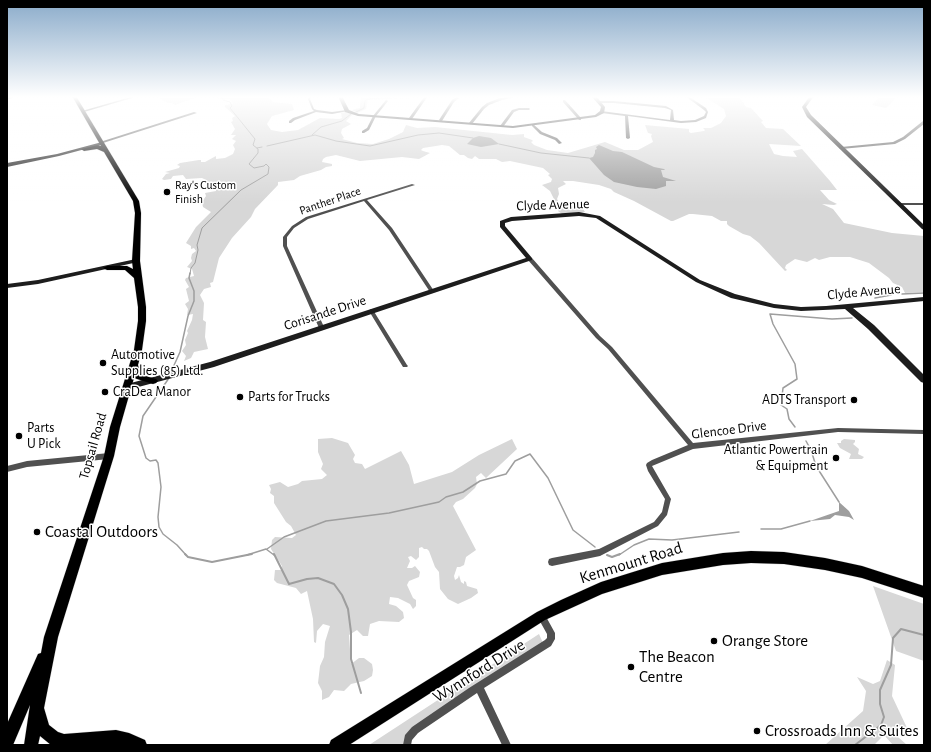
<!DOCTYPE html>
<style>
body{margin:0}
#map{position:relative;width:931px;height:752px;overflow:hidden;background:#fff;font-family:"Alegreya Sans",sans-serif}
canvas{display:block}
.frame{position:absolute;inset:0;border:8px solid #000;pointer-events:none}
</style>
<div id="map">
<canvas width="931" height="752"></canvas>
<div class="frame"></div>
</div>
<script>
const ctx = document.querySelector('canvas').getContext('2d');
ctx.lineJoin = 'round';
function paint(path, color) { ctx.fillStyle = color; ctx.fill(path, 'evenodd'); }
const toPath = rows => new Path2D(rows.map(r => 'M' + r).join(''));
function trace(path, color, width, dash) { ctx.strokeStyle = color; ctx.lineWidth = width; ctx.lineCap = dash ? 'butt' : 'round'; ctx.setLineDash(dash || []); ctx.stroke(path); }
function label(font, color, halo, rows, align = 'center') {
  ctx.font = font + ' "Alegreya Sans",sans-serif'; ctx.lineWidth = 3; ctx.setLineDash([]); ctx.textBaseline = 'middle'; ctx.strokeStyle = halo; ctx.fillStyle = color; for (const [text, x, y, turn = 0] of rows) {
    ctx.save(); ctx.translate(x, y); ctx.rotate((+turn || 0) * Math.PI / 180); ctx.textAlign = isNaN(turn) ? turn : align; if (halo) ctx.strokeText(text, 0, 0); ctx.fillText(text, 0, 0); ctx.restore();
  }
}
paint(toPath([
 [170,96,200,96,175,105,172,103,168,103,158,98],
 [214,96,270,96,269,98,273,102,292,104,294,110,272,116,267,124,271,130,282,132,298,130,320,118,339,119,342,118,341,113,346,112,353,114,346,121,351,124,342,129,341,133,344,138,342,139,357,143,373,144,389,139,403,132,406,125,417,128,435,127,512,135,524,134,524,137,532,140,533,141,531,142,534,145,547,150,568,153,605,142,624,150,638,150,653,142,651,136,652,134,648,133,645,125,689,129,689,132,691,133,704,131,705,130,703,128,711,128,721,123,726,116,724,109,703,96,739,96,746,107,751,108,763,121,761,122,766,128,783,129,801,146,769,144,774,154,783,156,797,157,793,151,802,149,830,181,837,190,820,190,829,200,837,204,834,205,822,204,833,209,844,223,892,233,924,236,924,292,905,293,902,287,893,283,889,278,869,263,850,257,830,257,819,260,815,258,807,262,795,259,786,265,785,268,787,270,785,271,759,243,750,236,743,234,729,226,727,224,727,221,721,221,712,216,693,214,689,214,673,221,671,221,634,201,614,192,611,189,599,185,573,181,563,181,566,184,558,188,559,194,557,199,559,203,570,208,583,209,585,212,562,214,558,211,559,208,555,205,550,204,555,201,550,191,542,185,551,182,552,179,548,175,550,174,543,168,510,161,502,162,496,159,479,159,475,156,472,159,468,158,464,155,460,155,449,146,442,145,423,148,421,150,423,151,430,153,419,159,402,157,360,161,336,155,326,157,323,159,322,162,332,164,332,166,326,167,321,170,300,176,294,180,278,182,278,185,255,209,251,217,232,238,219,258,213,282,210,283,211,287,204,289,200,295,204,303,203,320,206,322,205,337,208,349,194,352,191,358,184,361,186,356,182,351,186,345,185,340,188,333,187,331,192,320,193,314,187,315,188,309,185,304,189,301,186,289,189,287,185,280,186,278,194,276,192,269,187,267,192,261,191,258,192,254,196,251,194,248,191,249,191,246,186,243,196,227,211,212,203,207,202,202,206,196,205,193,216,191,216,184,208,185,206,180,202,178,186,179,183,175,173,176,171,179,164,180,162,179,166,174,170,173,165,172,179,168,180,166,177,165,180,163,199,160,201,160,201,162,205,162,216,156,216,159,225,158,233,154,235,149,233,145,236,141,232,139,236,135,231,135,235,129,231,122,233,121,232,118,235,116,225,107,225,105,233,104,230,100,218,98],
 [386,96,411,96,410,98,368,100,366,109,357,113,352,110,360,108,361,98],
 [880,96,896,96,897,97,886,108,872,105],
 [332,438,348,443,355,455,353,459,355,463,362,464,365,469,401,451,409,465,414,484,452,472,479,455,512,439,517,449,486,478,481,473,476,477,477,484,475,488,463,499,456,502,453,506,476,550,466,557,464,565,460,567,457,567,454,576,455,580,458,578,459,575,461,582,464,584,464,581,466,582,467,586,477,589,478,593,471,598,458,604,448,599,440,589,439,572,435,567,429,551,427,549,424,549,422,547,419,548,419,557,416,560,411,556,408,557,410,561,407,568,412,568,415,566,420,572,419,577,409,581,407,585,413,598,416,600,416,606,413,609,410,604,398,598,390,597,389,604,396,606,403,612,404,618,399,622,379,621,370,624,368,636,363,636,357,630,349,635,351,664,359,658,364,658,372,664,373,670,372,676,364,681,351,684,344,691,334,690,329,697,322,700,322,691,318,683,320,666,324,657,325,642,330,626,323,624,317,631,316,643,314,642,313,619,307,591,301,594,296,588,277,583,274,580,275,570,281,570,282,566,271,549,272,540,275,537,292,538,296,535,291,526,286,522,274,503,274,496,270,493,271,489,269,485,280,482,288,487,298,484,302,481,322,479,327,475,321,469,323,464,318,452,318,439],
 [844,439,855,440,855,442,853,444,859,449,858,454,864,457,862,459,849,459,851,454,840,448,837,443,841,443,841,441],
 [873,586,924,604,924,661,896,651],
 [539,634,543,643,477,684,403,745,369,745],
 [887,660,895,665,892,696,908,730,899,730,898,737,907,745,893,745,884,735,874,745,825,745,863,711,866,691,857,677,873,684,880,681]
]), '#d7d7d7');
paint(toPath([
 [479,136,491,138,499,144,481,147,467,144,473,138],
 [599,145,613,151,622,152,654,167,664,169,665,170,661,170,663,177,676,181,666,181,666,186,656,189,637,187,614,182,604,175,589,158,593,157,595,153,595,150,597,149,596,147],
 [839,502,849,511,854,520,849,517,835,515,830,519,810,521,839,511]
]), '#9e9e9e');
trace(toPath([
 [356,112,364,108,365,101,367,99,408,96],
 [312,135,321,127,342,121,351,114],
 [499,144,541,153,589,158],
 [267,146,315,135,336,141,370,146,418,135,439,133,473,138],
 [257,148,262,147],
 [190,274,191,268,195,263,198,250,197,245,202,228,241,190,268,174,269,167,266,164,264,166,254,168,249,164,258,153,258,149,253,145,255,139,230,108,232,106,230,102,223,100,221,96]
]), '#9e9e9e', 1);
trace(toPath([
 [902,294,924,293],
 [875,298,891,295],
 [171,372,180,352,188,316,194,301,194,291,189,278,190,273],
 [169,378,143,416,139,436,146,458,150,461,156,460,158,463,161,487,158,517,159,527,163,534,177,545,186,555],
 [795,427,789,419,787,409,781,405,783,388,797,379,795,364,773,324,770,314,832,319,852,318],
 [806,441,811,450,816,466,839,502],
 [761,529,781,529,810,521],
 [267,549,284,537,326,521,389,513,439,502,446,497,463,492,480,481,506,474,515,461,530,454,548,478,573,530,595,547],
 [247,555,266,549,274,555],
 [619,555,634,545,649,539,672,540,739,532]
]), '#9e9e9e', 1.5);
trace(toPath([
 [185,554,188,557,212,562,252,554],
 [274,554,289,584,307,579,318,578,334,584,342,595,348,609,351,632,351,659,361,693],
 [607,555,612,557,620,554],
 [855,745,881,725,884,717,880,704,880,690,891,665,893,638,901,629,924,635]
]), '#9e9e9e', 2);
const primary = toPath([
 [72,96,76,96,139,201,141,213,140,261,146,307,146,321,142,350,138,365,142,375,156,379,158,381,156,383,153,384,134,378,120,427,114,456,58,637,44,708,49,725,58,732,64,734,116,730,129,733,145,740,147,745,51,745,40,736,38,745,24,745,30,705,13,745,7,745,7,724,38,654,41,653,44,637,104,456,110,427,134,350,138,321,138,307,134,278,125,270,107,270,103,268,107,266,127,266,133,269,132,261,135,213,133,201,104,152,97,149,84,151,81,149,98,145,101,146,72,96],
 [751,551,784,552,825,558,862,566,924,586,924,598,862,578,825,570,784,564,751,563,723,565,662,575,602,594,545,620,349,745,329,745,331,740,537,612,561,600,601,582,662,563,723,553,751,551]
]);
trace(primary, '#dbdbdb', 1);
paint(toPath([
 [12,96,17,96,7,100,7,98,12,96],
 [134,96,139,96,84,112,82,111,134,96],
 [310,96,313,96,310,99,314,109,317,110,332,112,347,110,348,111,332,114,316,112,295,120,291,123,289,123,289,121,293,118,314,111,312,109,308,99,310,96],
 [425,96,428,96,412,119,410,119,409,118,425,96],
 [512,96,520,96,502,100,489,105,484,109,472,124,469,123,482,107,487,103,500,98,512,96],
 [685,96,688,96,706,108,708,112,706,118,696,122,681,123,628,116,630,138,628,139,626,138,625,116,602,113,601,113,601,111,670,120,671,110,665,108,614,103,600,103,599,102,600,101,614,101,666,106,673,110,674,120,681,121,695,120,704,116,706,112,704,110,685,96],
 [457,97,459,98,454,102,442,121,440,121,439,120,452,100,457,97],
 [386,100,388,101,376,116,369,130,364,133,362,133,362,131,367,128,373,116,386,100],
 [563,100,565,100,581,118,581,120,579,120,563,102,563,100],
 [519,108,529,108,530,109,529,110,519,110,514,112,503,127,501,127,500,126,512,110,519,108],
 [194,112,197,113,103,143,100,142,194,112],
 [923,121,924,121,924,124,905,139,895,144,841,149,839,148,841,147,893,142,903,137,923,121],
 [533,124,542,132,557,138,562,143,559,144,555,140,540,134,532,126,532,124,533,124],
 [412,184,415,185,367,200,392,228,434,291,432,293,430,292,389,230,364,201,308,219,294,228,287,237,287,246,324,327,323,328,319,328,283,246,283,237,292,226,306,217,412,184],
 [899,203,924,203,924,205,900,205,898,204,899,203],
 [528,258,532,258,600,336,612,347,693,443,838,428,924,430,924,434,838,432,693,449,652,466,671,499,667,515,658,526,600,556,552,566,549,565,548,562,549,559,552,558,599,549,654,522,662,512,665,499,648,471,646,465,647,463,652,460,688,445,608,349,596,338,528,260,528,258],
 [371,309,373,310,407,365,408,366,407,367,403,367,369,311,371,309],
 [109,453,111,454,112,456,111,458,109,459,27,467,7,472,7,466,27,461,109,453],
 [541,612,544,613,555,633,555,639,551,646,484,688,511,745,502,745,477,693,418,733,412,740,411,745,403,745,405,735,412,727,469,688,545,640,547,638,547,634,537,616,538,613,541,612]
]), '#505050');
paint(toPath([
 [338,96,342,96,349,110,359,114,513,126,595,115,600,111,601,107,591,96,596,96,605,107,604,113,596,117,513,128,358,116,345,112,338,96],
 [810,96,814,96,806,107,811,115,924,225,924,230,922,229,807,117,802,107,810,96],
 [102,142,104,143,104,144,59,156,7,167,7,163,57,154,102,142],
 [579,212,600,216,700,280,735,294,774,304,801,307,826,306,924,297,924,301,853,308,874,325,924,375,924,383,921,382,868,329,845,309,801,311,774,308,731,298,696,282,596,218,579,216,512,221,505,223,505,226,532,258,532,260,214,367,127,390,124,389,123,387,124,385,127,384,210,362,526,258,500,227,500,221,511,217,579,212],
 [136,259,138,260,138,262,38,284,7,288,7,284,38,280,136,259]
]), '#1d1d1d');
paint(primary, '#000');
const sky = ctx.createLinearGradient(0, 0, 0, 202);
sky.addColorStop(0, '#8aabca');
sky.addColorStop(0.48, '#fff');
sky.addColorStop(1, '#ffffff00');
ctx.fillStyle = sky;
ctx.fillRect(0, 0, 931, 202);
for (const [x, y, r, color] of [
 [167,192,4,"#000"],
 [103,363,4,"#000"],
 [105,392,4,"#000"],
 [240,397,4,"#000"],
 [854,400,4,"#000"],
 [19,436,4,"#000"],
 [836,458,4,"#000"],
 [37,532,4,"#000"],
 [714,641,4,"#000"],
 [631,667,4,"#000"],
 [757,731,4,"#000"]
]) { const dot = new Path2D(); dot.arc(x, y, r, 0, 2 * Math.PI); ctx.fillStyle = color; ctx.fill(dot); trace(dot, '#fff', 1.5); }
label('12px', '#000', '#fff', [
 ["Ray's Custom",175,185],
 ["Finish",175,199]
], 'left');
label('12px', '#000', '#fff', [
 ["Panther Place",330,201,-19]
]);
label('14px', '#000', '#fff', [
 ["Clyde Avenue",553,205,-2],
 ["Clyde Avenue",864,292,-5],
 ["Corisande Drive",325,313,-18],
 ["Glencoe Drive",729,430,-7],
 ["Topsail Road",93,446,-74]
]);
label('14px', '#000', '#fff', [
 ["Automotive",111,355],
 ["Supplies (85) Ltd.",111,371],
 ["CraDea Manor",113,392],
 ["Parts for Trucks",248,397],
 ["ADTS Transport",846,400,"right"],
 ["Parts",27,428],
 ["U Pick",27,444],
 ["Atlantic Powertrain",828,450,"right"],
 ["& Equipment",828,466,"right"]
], 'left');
label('17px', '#000', '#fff', [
 ["Coastal Outdoors",45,532],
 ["Orange Store",722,641],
 ["The Beacon",639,657],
 ["Centre",639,677],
 ["Crossroads Inn & Suites",765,731]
], 'left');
label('17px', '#000', '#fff', [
 ["Kenmount Road",631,563,-17],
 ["Wynnford Drive",479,671,-32]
]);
</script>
